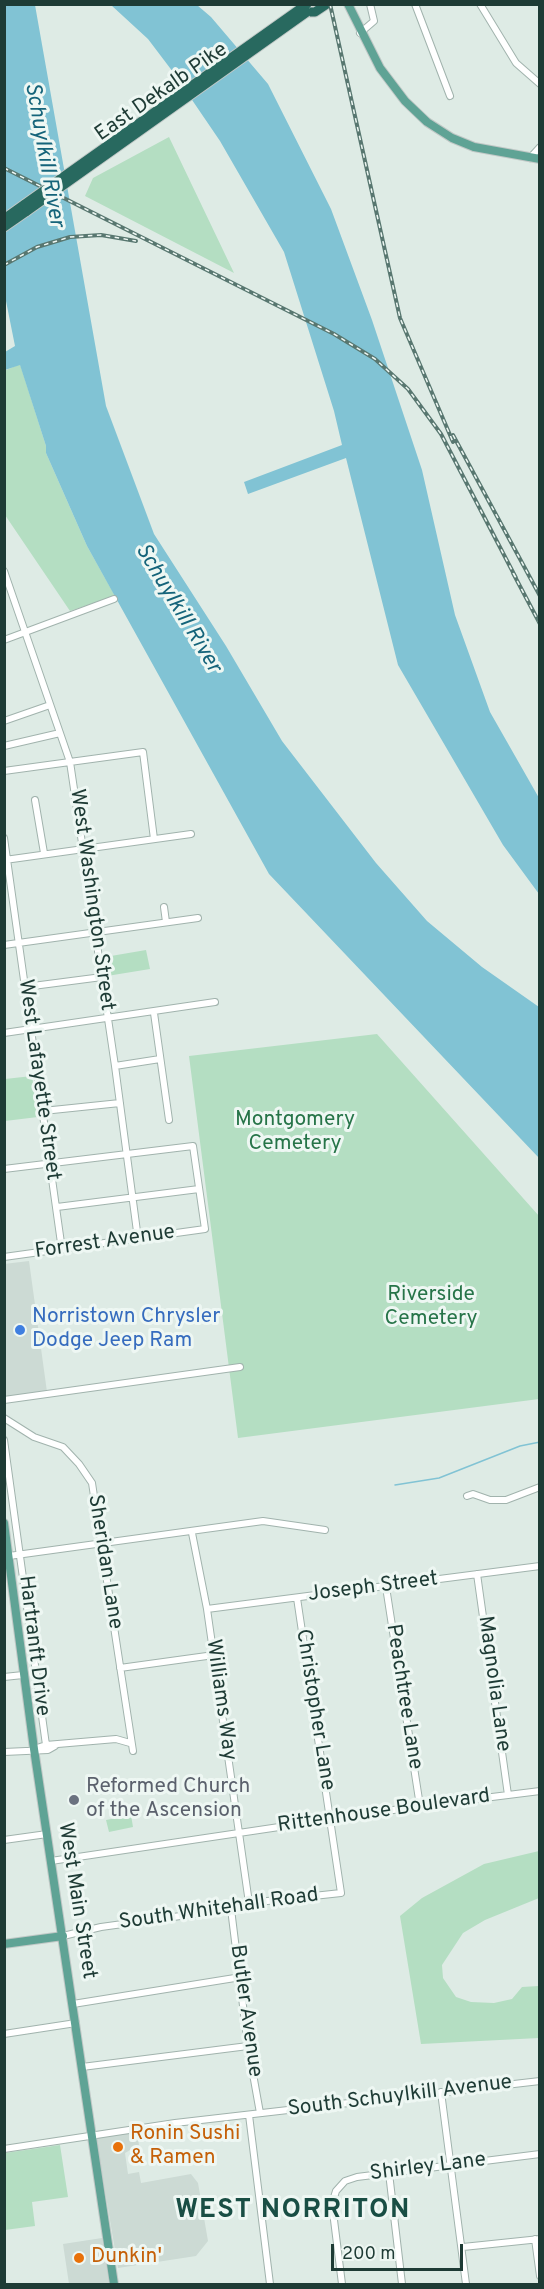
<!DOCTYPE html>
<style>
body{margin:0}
#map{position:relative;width:544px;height:2289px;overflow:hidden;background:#deebe5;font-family:Overpass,sans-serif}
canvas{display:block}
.frame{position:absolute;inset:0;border:6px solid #1e3b35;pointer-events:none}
.scale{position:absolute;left:331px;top:2244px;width:132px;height:27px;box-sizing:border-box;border:3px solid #1e3b35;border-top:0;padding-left:8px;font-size:18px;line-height:21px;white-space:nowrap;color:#1e3b35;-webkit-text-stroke:4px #eef7f3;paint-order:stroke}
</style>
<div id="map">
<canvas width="544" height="2289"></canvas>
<div class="frame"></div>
<div class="scale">200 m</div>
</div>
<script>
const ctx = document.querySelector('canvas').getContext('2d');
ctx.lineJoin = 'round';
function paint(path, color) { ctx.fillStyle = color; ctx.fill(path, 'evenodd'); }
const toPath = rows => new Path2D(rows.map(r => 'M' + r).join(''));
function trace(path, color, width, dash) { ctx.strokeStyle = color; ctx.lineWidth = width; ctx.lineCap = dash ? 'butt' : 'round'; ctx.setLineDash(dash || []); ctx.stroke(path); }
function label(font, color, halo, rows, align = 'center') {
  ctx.font = font + ' Overpass,sans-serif'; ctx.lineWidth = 6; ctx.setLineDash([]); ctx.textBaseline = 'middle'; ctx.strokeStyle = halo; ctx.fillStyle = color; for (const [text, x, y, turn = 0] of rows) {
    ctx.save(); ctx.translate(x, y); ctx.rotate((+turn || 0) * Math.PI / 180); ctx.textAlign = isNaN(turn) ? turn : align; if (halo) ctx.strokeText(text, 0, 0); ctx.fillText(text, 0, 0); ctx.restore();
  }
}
paint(toPath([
 [29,1261,47,1392,5,1397,4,1264],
 [137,2132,139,2145,125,2153,128,2174,139,2172,141,2183,191,2174,198,2183,208,2241,196,2256,118,2268,96,2137],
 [102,2238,109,2284,69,2284,63,2244]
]), '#ccdad4');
paint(toPath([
 [169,137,234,273,85,196,93,178],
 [20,364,46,446,46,453,87,546,115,596,70,611,5,515,4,371],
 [146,950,150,969,107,976,105,957],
 [377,1034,539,1216,539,1399,238,1438,189,1056],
 [32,1076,38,1117,5,1121,5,1079],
 [131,1815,133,1827,109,1832,106,1820],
 [539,1851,539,1898,485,1920,463,1933,442,1965,443,1978,456,1997,471,2002,494,2003,512,1999,522,1987,539,1986,539,2038,421,2044,400,1916,422,1898,484,1864],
 [60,2145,68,2197,32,2202,35,2226,5,2230,5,2153]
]), '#b4dec2');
paint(toPath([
 [5,5,35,5,106,406,154,534,226,646,282,741,376,863,427,921,482,967,539,1007,539,1158,269,874,87,546,46,453,46,446,20,365,5,370,5,352,15,346,4,291],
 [111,5,197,5,211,17,268,84,331,209,372,320,422,470,455,615,490,712,539,798,539,894,503,845,398,665,346,458,248,494,244,482,342,445,334,411,284,252,220,141,173,72,148,39]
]), '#81c3d4');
trace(toPath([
 [395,1485,439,1478,520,1446,540,1442]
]), '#81c3d4', 1.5);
const minor = toPath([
 [415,4,450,96],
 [480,4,516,63,540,84],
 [360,33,374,21,370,4],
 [530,158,540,147],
 [4,571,70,762,115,1066,138,1239],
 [4,640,114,599],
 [4,721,50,705],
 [4,746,60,733],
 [4,771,143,752,154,839],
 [35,800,44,853],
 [4,838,62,1250],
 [5,860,191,834],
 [164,907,166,922],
 [4,945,198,918],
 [25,987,102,977],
 [154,1013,169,1120],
 [4,1033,215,1002],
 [115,1066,160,1059],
 [43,1111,120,1103],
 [4,1169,193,1146,205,1229,4,1257],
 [57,1207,199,1189],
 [4,1400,240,1367],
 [4,1418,34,1437,63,1447,79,1464,92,1483,133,1751],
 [4,1440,46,1745],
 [467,1496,473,1494,490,1500,506,1500,540,1487],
 [192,1533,207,1609,249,1903],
 [9,1556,263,1521,325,1530],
 [477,1574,508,1795],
 [386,1587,420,1806],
 [207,1609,540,1566],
 [120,1668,214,1655],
 [4,1677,23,1675],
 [34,1749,46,1745,116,1739,130,1743],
 [4,1752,48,1750,55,1746],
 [4,1840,47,1834],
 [51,1861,420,1806,540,1791],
 [231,1909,248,2046,260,2113],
 [63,1936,101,1927,231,1909,249,1903,341,1893,297,1598],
 [73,2004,241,1977],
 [4,2034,76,2023],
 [82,2067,248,2046],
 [441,2092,466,2284],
 [249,2115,270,2284],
 [4,2149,175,2123,540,2081],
 [389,2173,402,2284],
 [535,2239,540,2276],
 [463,2247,540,2239],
 [342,2284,332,2204,336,2191,345,2181,357,2177,540,2154]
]);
const major = toPath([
 [348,4,380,68,405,101,427,122,452,138,474,147,540,159],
 [4,1523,34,1749,114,2284],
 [4,1944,63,1936]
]);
const highway = toPath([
 [307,12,315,12,327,4],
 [4,219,25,204],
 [4,227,27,211]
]);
trace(minor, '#a1b3ad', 8);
trace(major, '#c0c8c6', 10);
trace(highway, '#c0c8c6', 11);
trace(minor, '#fff', 6);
trace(major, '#5fa395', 8);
trace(highway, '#28695f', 9);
const rail = toPath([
 [330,4,400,318,453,442],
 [4,168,334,334,375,359,408,389,441,434,516,578],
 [4,265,37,247,70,237,101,235,136,241],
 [453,435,540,596],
 [513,573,540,624]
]);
trace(rail, '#587770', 4);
trace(rail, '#eef7f3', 1.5, [4.5]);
const highwayBridge = toPath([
 [25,204,307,4],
 [27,211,307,12]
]);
trace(highwayBridge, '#c0c8c6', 11, []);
trace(highwayBridge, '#28695f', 9);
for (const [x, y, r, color] of [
 [20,1330,6,"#3f7fe0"],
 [74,1800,6,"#6b7280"],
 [118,2147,6,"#e8710a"],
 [79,2258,6,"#e8710a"]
]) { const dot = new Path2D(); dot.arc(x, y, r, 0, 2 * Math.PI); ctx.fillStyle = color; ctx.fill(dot); trace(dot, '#eef7f3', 2); }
label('21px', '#1e3b35', '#eef7f3', [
 ["East Dekalb Pike",162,93,-35],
 ["West Washington Street",91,900,82],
 ["West Lafayette Street",38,1080,82],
 ["Forrest Avenue",105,1243,-8],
 ["Sheridan Lane",104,1562,81],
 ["Joseph Street",373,1588,-7],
 ["Hartranft Drive",33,1646,83],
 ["Magnolia Lane",493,1684,82],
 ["Peachtree Lane",403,1697,81],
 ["Williams Way",220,1700,82],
 ["Christopher Lane",314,1710,81],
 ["Rittenhouse Boulevard",384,1812,-8],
 ["West Main Street",76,1901,81],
 ["South Whitehall Road",219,1910,-8],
 ["Butler Avenue",245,2011,82],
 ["South Schuylkill Avenue",400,2097,-7],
 ["Shirley Lane",428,2168,-7]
]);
label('21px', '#267448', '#eef7f3', [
 ["Montgomery",295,1121],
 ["Cemetery",295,1145],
 ["Riverside",431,1296],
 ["Cemetery",431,1320]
]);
label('21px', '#366cbe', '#eef7f3', [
 ["Norristown Chrysler",32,1318],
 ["Dodge Jeep Ram",32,1342]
], 'left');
label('21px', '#5b616d', '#eef7f3', [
 ["Reformed Church",86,1788],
 ["of the Ascension",86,1812]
], 'left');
label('21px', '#c56008', '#eef7f3', [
 ["Ronin Sushi",130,2135],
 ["& Ramen",130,2159],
 ["Dunkin'",91,2258]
], 'left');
label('italic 22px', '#15647a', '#eef7f3', [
 ["Schuylkill River",43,155,80],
 ["Schuylkill River",177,609,59]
]);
ctx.letterSpacing = '1.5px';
label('bold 27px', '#194e44', '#eef7f3', [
 ["WEST NORRITON",293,2212]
]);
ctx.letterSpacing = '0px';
</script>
